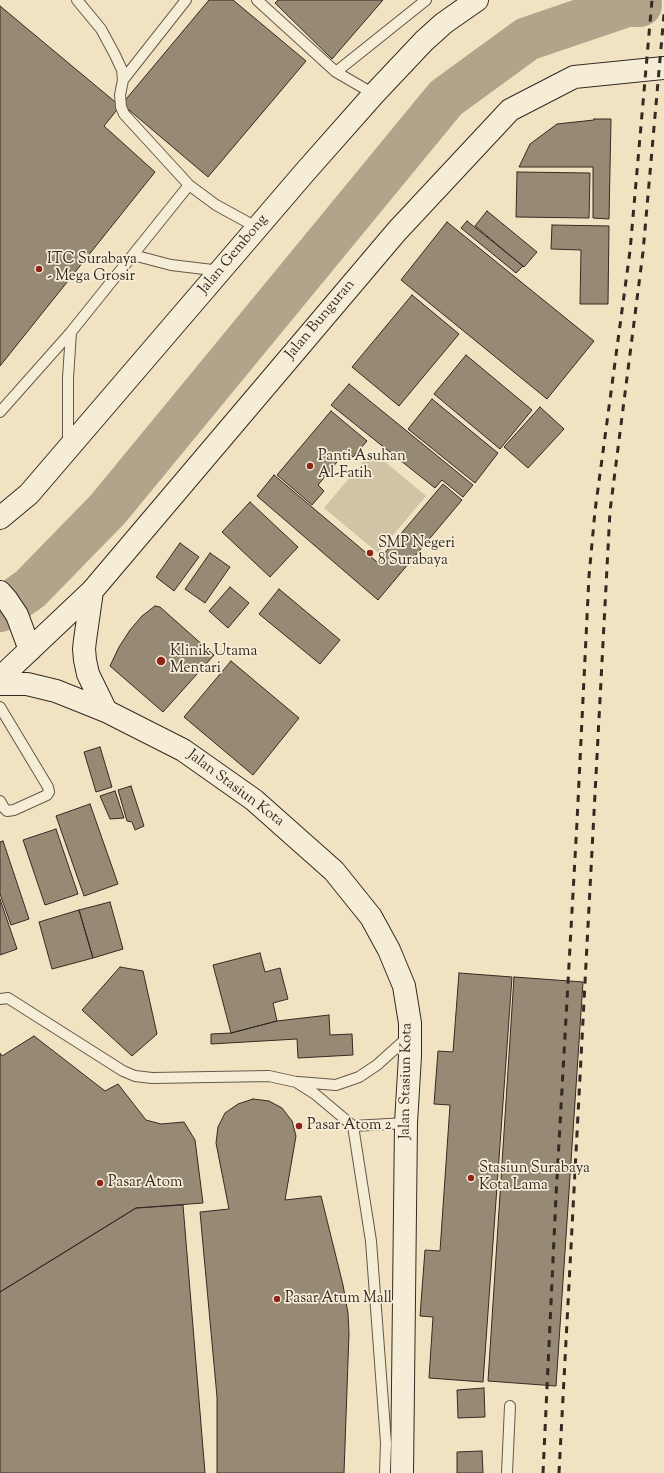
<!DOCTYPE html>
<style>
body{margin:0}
canvas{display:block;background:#f1e3c1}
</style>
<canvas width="664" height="1473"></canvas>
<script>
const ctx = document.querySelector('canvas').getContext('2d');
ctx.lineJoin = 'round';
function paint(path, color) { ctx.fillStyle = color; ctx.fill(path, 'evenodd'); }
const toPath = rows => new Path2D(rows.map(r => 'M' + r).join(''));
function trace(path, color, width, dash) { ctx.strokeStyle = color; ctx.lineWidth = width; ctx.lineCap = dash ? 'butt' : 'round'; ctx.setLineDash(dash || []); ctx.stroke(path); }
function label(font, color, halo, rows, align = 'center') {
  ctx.font = font + ' "Sorts Mill Goudy",serif'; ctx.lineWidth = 3.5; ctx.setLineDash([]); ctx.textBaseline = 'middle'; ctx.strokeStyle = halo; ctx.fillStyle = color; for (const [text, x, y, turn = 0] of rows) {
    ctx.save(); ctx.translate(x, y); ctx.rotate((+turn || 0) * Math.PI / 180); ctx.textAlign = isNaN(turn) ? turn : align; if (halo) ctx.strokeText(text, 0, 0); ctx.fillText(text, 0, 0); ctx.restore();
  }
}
paint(toPath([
 [372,451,426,496,378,553,324,508]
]), '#d1c3a6');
trace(toPath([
 [0,610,30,589,108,509,446,98,527,39,627,5,640,5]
]), '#b1a48b', 44);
const building = toPath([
 [209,0,233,0,306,61,208,177,122,104,209,0],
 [278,0,383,0,332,59,275,3,278,0],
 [0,6,120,106,104,126,155,172,0,366,0,6],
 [594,119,611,119,609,219,593,218,593,167,519,167,530,144,557,124,594,120,594,119],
 [517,172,590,173,589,218,516,217,517,172],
 [487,211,537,252,524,267,475,226,487,211],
 [467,221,523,266,516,273,461,228,467,221],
 [447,222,594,341,547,399,401,280,447,222],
 [552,225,609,226,608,304,580,304,581,250,551,249,552,225],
 [412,295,459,334,399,406,352,367,412,295],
 [466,355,532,410,500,449,434,394,466,355],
 [349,384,473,485,463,497,442,480,435,488,331,405,349,384],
 [432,399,498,453,475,483,408,429,432,399],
 [540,407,564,429,528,468,504,447,540,407],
 [331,411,367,441,353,457,346,451,318,485,324,491,312,505,277,475,331,411],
 [274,475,377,562,443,484,462,500,378,600,257,496,274,475],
 [250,502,298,547,270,577,222,532,250,502],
 [180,543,199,557,174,591,156,577,180,543],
 [210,553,230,567,205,603,185,589,210,553],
 [230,587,249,603,228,628,209,611,230,587],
 [279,589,340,640,320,664,259,614,279,589],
 [155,606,160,607,214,655,163,712,110,666,119,647,130,630,142,616,155,606],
 [231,661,299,718,253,775,184,717,231,661],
 [100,747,112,787,96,792,84,752,100,747],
 [131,786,144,826,135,830,132,822,127,821,118,790,131,786],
 [115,791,124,818,110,819,100,796,115,791],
 [90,804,118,884,84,896,56,816,90,804],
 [56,829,78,894,45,905,23,840,56,829],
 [3,841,29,919,11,925,0,894,0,842,3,841],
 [0,899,17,949,0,955,0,899],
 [110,902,123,949,93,958,79,910,110,902],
 [79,910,93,958,52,969,39,922,79,910],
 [260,953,265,972,280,968,288,999,273,1003,277,1021,231,1033,213,965,260,953],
 [120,967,143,971,157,1034,132,1056,82,1010,120,967],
 [459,973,512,977,483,1382,429,1378,433,1317,420,1316,425,1250,440,1251,450,1105,434,1104,438,1051,453,1052,459,973],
 [514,977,583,982,556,1386,488,1381,514,977],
 [329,1015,330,1035,352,1034,353,1055,298,1058,297,1039,211,1044,211,1034,231,1033,277,1021,329,1015],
 [34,1036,105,1091,118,1084,146,1120,161,1124,184,1122,195,1140,203,1203,136,1208,0,1292,0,1053,2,1056,34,1036],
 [253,1099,269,1101,282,1108,292,1121,296,1136,285,1200,321,1196,343,1285,348,1313,349,1333,344,1473,217,1473,217,1397,200,1212,229,1209,216,1143,218,1127,225,1113,238,1104,253,1099],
 [183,1205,205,1473,0,1473,0,1292,136,1208,183,1205],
 [484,1388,485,1417,458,1418,457,1390,484,1388],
 [482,1451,483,1473,457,1473,457,1452,482,1451]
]);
paint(building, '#978a75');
trace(building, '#362923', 1);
const lane = toPath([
 [257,0,336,72,374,94],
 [336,72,426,0],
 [123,80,186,0],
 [189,185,216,205,258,228],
 [133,255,171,265,221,271],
 [0,412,71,332,189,185,124,114,121,107,120,95,123,80,122,70,115,55,101,29,77,0],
 [68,444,68,378,71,332],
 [0,707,48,787,49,792,47,795,14,810,7,811,4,808,0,801],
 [0,999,8,998,123,1071,135,1076,152,1078,269,1076,296,1082,315,1094,353,1126,371,1241,386,1443,385,1473],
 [298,1082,336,1085,359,1077,377,1065,408,1037],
 [353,1126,406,1123],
 [507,1473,510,1406]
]);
const secondary = toPath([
 [0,518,29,494,305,172,374,94,424,41,444,23,477,0],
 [92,591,85,640,84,649,85,660,88,674,106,711],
 [0,592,7,600,17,615,30,650],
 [0,678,92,591,397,231,510,110,574,77,664,68],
 [0,684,27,684,56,691,106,711,183,750,254,800,334,871,371,917,389,950,404,986,410,1023,410,1056,406,1123,402,1473]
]);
trace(lane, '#65584a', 12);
trace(secondary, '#362923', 24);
trace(lane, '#f6edd7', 10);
trace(secondary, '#f6edd7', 22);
trace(toPath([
 [543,1473,556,1196,577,822,589,576,595,511,630,251,652,0],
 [559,1473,610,511,643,252,664,14]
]), '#362923', 3, [7, 7]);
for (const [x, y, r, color] of [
 [39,269,4,"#8f2418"],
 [310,466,4,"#8f2418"],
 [370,553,4,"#8f2418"],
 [161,661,5,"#8f2418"],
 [299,1126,4,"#8f2418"],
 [471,1178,4,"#8f2418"],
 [100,1183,4,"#8f2418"],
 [277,1299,4,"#8f2418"]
]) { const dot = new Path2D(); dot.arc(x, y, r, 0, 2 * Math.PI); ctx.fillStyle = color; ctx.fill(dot); trace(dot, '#f6edd7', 1.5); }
label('15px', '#362923', '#f6edd7', [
 ["Jalan Gembong",234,255,-50],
 ["Jalan Bunguran",321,320,-50],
 ["Jalan Stasiun Kota",235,789,37],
 ["Jalan Stasiun Kota",407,1081,-89]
]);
label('15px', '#362923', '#f6edd7', [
 ["ITC Surabaya",47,260],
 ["- Mega Grosir",47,277],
 ["Panti Asuhan",318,457],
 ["Al-Fatih",318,474],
 ["SMP Negeri",378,544],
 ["8 Surabaya",378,561],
 ["Klinik Utama",170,652],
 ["Mentari",170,669],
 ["Pasar Atom 2",307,1126],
 ["Stasiun Surabaya",479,1169],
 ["Kota Lama",479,1186],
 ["Pasar Atom",108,1183],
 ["Pasar Atum Mall",285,1299]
], 'left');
</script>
